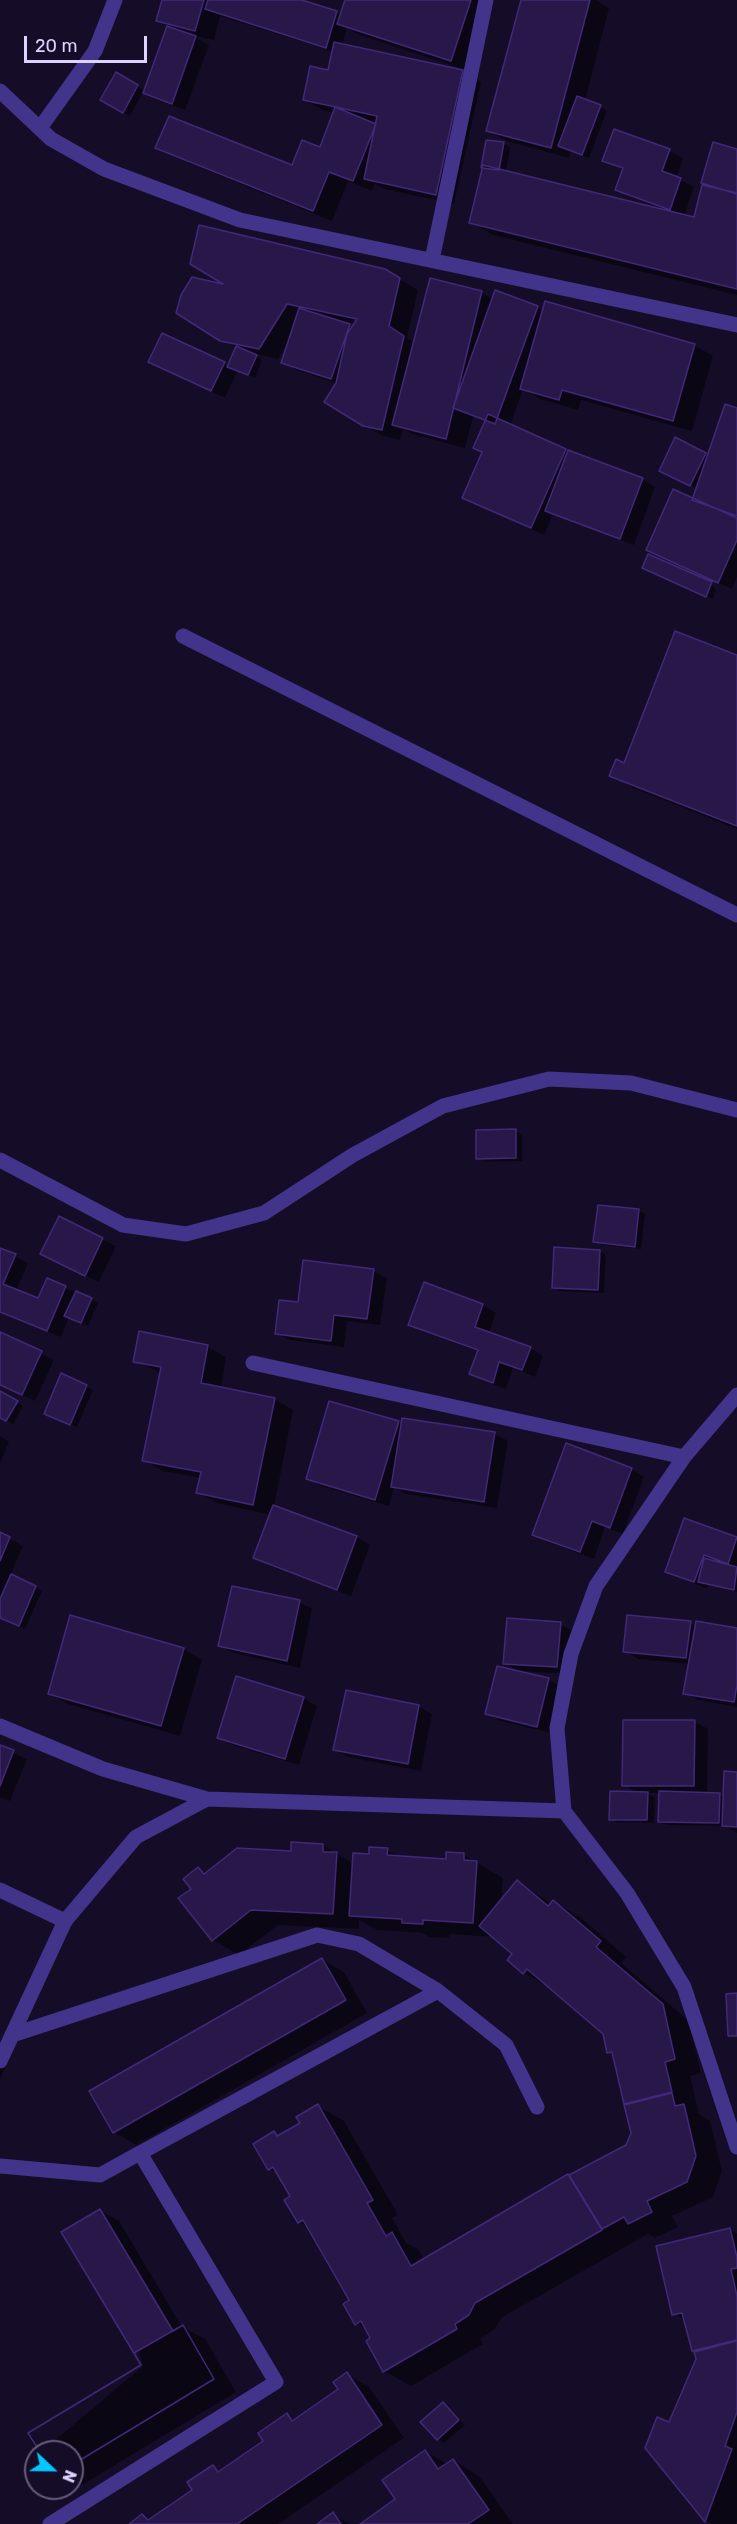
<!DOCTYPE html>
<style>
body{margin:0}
#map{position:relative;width:737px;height:2524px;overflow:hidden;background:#150d27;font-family:Rubik,sans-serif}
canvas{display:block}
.north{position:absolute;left:24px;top:2440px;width:60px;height:60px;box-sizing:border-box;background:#150d27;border:2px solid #655c7d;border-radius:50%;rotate:112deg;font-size:16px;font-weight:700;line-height:24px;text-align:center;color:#ded3ff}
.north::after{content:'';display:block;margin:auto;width:21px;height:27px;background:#00c7fe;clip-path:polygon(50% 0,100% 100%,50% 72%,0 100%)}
.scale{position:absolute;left:24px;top:36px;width:123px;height:27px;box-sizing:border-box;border:3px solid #ded3ff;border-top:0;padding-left:8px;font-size:18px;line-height:21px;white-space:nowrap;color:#ded3ff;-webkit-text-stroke:4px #150d27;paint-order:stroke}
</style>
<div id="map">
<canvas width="737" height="2524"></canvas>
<div class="north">N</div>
<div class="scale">20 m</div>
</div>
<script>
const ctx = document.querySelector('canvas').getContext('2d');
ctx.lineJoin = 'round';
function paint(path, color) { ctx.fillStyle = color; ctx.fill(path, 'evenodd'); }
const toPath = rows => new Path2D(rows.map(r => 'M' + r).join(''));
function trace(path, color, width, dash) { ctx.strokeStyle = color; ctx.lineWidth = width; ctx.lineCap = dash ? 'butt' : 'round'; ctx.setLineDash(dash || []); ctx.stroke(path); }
paint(toPath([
 [163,0,297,0,342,15,347,0,480,0,469,71,357,34,347,28,342,45,462,71,481,82,454,204,384,189,375,184,372,191,348,181,332,221,176,158,157,148,293,167,321,149,335,113,323,110,304,100,329,72,334,52,220,16,214,40,193,36,209,45,185,110,158,100,143,92,130,116,102,100,116,74,146,91,169,26,158,20],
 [523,0,596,0,609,8,585,101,607,110,589,158,571,151,569,158,507,141,488,131],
 [615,131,670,151,683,158,676,178,694,187,684,216,695,219,712,188,703,182,737,151,737,295,493,235,470,222,504,144,510,147,506,172,659,210,660,208,630,197,617,190,624,170,604,160],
 [384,270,418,290,407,338,415,343,481,292,493,299,537,307,544,311,694,345,713,356,692,431,581,400,578,410,540,399,523,389,510,426,568,452,642,479,655,487,634,545,553,514,544,535,464,497,483,452,487,422,473,417,465,448,412,434,403,429,400,440,383,436,364,425,338,384,296,370,283,362,288,342,278,359,252,353,262,360,255,378,238,370,225,398,163,369,224,364,229,367,237,348,221,339,229,287],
 [344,322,355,324,353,328],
 [737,410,737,536,693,500,697,488,667,474,675,439,709,456],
 [737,543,737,577,732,589,719,583],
 [650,571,711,584,716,590,713,599],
 [737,656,737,829,633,788,611,775,625,765],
 [515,1131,522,1135,522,1161,485,1162,478,1158],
 [638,1210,645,1214,641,1249,602,1245,595,1241],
 [59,1218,116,1246,99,1282,55,1261],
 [0,1249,28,1263,16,1291,39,1300,48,1280,98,1303,88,1326,69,1317,61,1337,0,1312],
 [600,1251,606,1255,604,1293,560,1291,554,1287],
 [373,1271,387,1278,380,1325,347,1321,344,1347,290,1340,277,1333,299,1304],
 [425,1284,483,1305,496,1313,489,1333,530,1348,543,1356,535,1377,513,1368,506,1389,484,1381,471,1374,479,1352,424,1332,410,1325],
 [0,1333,54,1360,35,1401,0,1385],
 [140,1333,208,1347,226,1357,221,1388,275,1399,293,1410,274,1507,357,1537,370,1545,351,1596,268,1565,255,1558,271,1515,217,1503,198,1493,201,1478,162,1471,144,1460,161,1373,135,1361],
 [62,1375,93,1390,77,1427,52,1417],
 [0,1393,23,1406,13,1424,0,1416],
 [403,1419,495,1434,508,1441,497,1508,406,1494,394,1487,389,1506,321,1486,308,1478,399,1422,402,1425],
 [0,1436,9,1442,0,1463],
 [631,1469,644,1477,623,1534,605,1527,594,1559,547,1542,534,1534],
 [685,1520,737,1538,737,1592,708,1585,707,1589,667,1571],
 [0,1534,23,1546,10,1576,42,1591,25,1629,0,1618],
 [299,1602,312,1609,300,1668,233,1653,220,1646],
 [690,1622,696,1626,737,1629,737,1707,698,1700,685,1693,690,1664,638,1659,625,1651],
 [560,1624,573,1631,570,1674,518,1671,505,1663],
 [183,1649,202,1660,180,1736,68,1704,49,1694],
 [548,1679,562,1687,551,1733,500,1721,487,1714],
 [303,1698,317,1706,299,1765,232,1745,219,1737],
 [418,1706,432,1714,421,1771,348,1757,335,1749],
 [694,1721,708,1729,707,1794,719,1794,725,1797,737,1774,737,1833,725,1826,666,1825,659,1821,661,1793,646,1793,655,1798,654,1823,617,1822,610,1819,638,1793,624,1785],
 [0,1746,27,1759,10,1801,0,1797],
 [323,1845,354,1864,387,1850,401,1857,447,1860,464,1855,503,1878,501,1901,518,1882,552,1904,554,1902,580,1917,626,1957,621,1963,689,2021,701,2073,690,2076,699,2114,710,2121,722,2171,713,2197,672,2216,678,2227,655,2238,648,2234,501,2318,495,2329,480,2339,483,2344,411,2386,384,2371,373,2339,367,2330,357,2323,351,2301,310,2229,299,2222,292,2196,279,2174,269,2169,274,2133,280,2136,302,2124,318,2106,344,2121,398,2215,392,2218,406,2243,418,2249,424,2260,569,2176,627,2146,632,2133,614,2055,609,2052,604,2033,550,1988,524,1973,514,1954,494,1937,449,1934,449,1938,429,1937,422,1933,377,1930,359,1920,359,1929,278,1925,239,1955,213,1940,193,1889,198,1869,207,1874],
 [322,1959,344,1972,367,2013,136,2145,114,2132],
 [0,2065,5,2068,0,2079],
 [100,2211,119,2221,182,2327,205,2339,236,2392,77,2488,72,2485,72,2452,41,2452,143,2366],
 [730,2229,737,2234,737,2520,736,2524,712,2524,706,2520,646,2448,670,2424,697,2359,686,2321,674,2314],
 [347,2374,369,2387,404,2438,278,2524,131,2524,142,2515,151,2520,194,2490,213,2467,221,2472,265,2442,287,2415,296,2420,340,2390],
 [443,2404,449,2407,465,2425,444,2443,438,2439],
 [425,2452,447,2464,453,2460,479,2476,513,2524,362,2524,397,2500],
 [333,2514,350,2524,320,2524]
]), '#0007');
const building = toPath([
 [162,0,204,0,195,31,156,21,162,0],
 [208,0,302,0,337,11,326,48,205,9,208,0],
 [345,0,471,0,451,61,337,24,345,0],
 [521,0,590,0,551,148,486,131,521,0],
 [167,26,196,36,172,104,143,93,167,26],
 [334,42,463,70,436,195,364,179,377,116,303,100,310,66,328,70,334,42],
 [116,72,138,85,123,113,100,100,116,72],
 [577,96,601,105,582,155,558,146,577,96],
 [335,107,376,124,353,181,329,172,313,211,155,148,169,116,292,165,302,140,320,147,335,107],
 [614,129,670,149,662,171,681,178,670,210,615,190,623,168,602,161,614,129],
 [486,140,504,142,499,170,481,168,486,140],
 [713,142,737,149,737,194,701,183,713,142],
 [483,165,694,217,702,185,737,193,737,289,469,223,483,165],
 [199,225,385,269,400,278,389,326,404,336,382,430,363,426,324,402,336,383,347,334,357,319,287,304,259,349,220,341,176,313,181,295,192,277,223,284,190,264,199,225],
 [430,278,482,291,446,439,392,425,430,278],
 [495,290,538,306,495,424,453,408,495,290],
 [545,301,695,344,673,421,562,390,559,400,520,389,545,301],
 [299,308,350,324,331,379,281,363,299,308],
 [162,333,225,362,211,391,148,362,162,333],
 [236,346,257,355,248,375,227,367,236,346],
 [725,404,737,408,737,516,692,500,725,404],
 [488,414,566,449,531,528,462,498,482,452,473,448,488,414],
 [675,437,706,453,690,486,659,471,675,437],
 [568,450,643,478,620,539,545,511,568,450],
 [673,489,737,518,737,540,718,583,646,550,673,489],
 [648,554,712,582,706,597,642,568,648,554],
 [675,631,737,655,737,826,609,776,616,759,624,763,675,631],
 [516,1129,516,1158,476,1159,476,1130,516,1129],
 [598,1205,639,1209,635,1247,593,1242,598,1205],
 [59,1216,103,1238,85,1276,40,1254,59,1216],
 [554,1247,600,1250,598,1290,552,1288,554,1247],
 [0,1248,16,1254,3,1284,38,1298,47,1278,66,1286,47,1331,0,1312,0,1248],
 [303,1260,374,1269,367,1319,334,1315,331,1341,275,1334,279,1300,298,1302,303,1260],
 [424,1282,483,1304,475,1327,531,1347,522,1370,499,1362,493,1383,469,1374,478,1350,408,1325,424,1282],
 [76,1291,92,1298,81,1323,64,1316,76,1291],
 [139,1331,208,1345,201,1383,275,1398,253,1505,196,1493,201,1472,142,1461,161,1367,133,1362,139,1331],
 [0,1332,42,1351,22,1395,0,1385,0,1332],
 [61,1373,87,1385,70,1425,44,1414,61,1373],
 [0,1391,18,1401,6,1421,0,1418,0,1391],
 [329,1401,399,1421,375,1500,306,1479,329,1401],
 [402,1418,495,1432,484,1502,391,1487,402,1418],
 [566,1443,632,1468,610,1528,592,1521,580,1552,532,1535,566,1443],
 [273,1505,357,1536,337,1590,253,1558,273,1505],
 [684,1518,737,1537,728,1564,704,1555,694,1582,665,1572,684,1518],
 [0,1532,10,1537,0,1561,0,1532],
 [704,1558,737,1567,734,1590,698,1582,704,1558],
 [11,1574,36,1586,19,1626,0,1618,0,1599,11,1574],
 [232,1586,300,1600,287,1661,218,1646,232,1586],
 [70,1615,184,1648,161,1726,48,1694,70,1615],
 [627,1615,691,1621,686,1658,623,1652,627,1615],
 [507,1618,561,1622,557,1667,503,1664,507,1618],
 [696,1621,737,1628,737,1685,734,1702,683,1694,696,1621],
 [497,1666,549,1678,537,1727,485,1714,497,1666],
 [236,1676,304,1697,285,1759,217,1738,236,1676],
 [346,1690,419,1705,408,1764,333,1750,346,1690],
 [623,1720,695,1720,694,1786,622,1786,623,1720],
 [0,1745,14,1750,0,1786,0,1745],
 [724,1771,737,1772,737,1827,722,1826,724,1771],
 [610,1791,648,1792,647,1820,609,1820,610,1791],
 [659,1791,720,1793,719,1823,658,1822,659,1791],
 [291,1842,323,1844,323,1852,337,1852,333,1914,251,1910,212,1941,178,1898,191,1889,183,1879,198,1867,204,1874,237,1848,291,1851,291,1842],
 [369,1847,388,1848,387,1855,446,1859,446,1852,464,1853,464,1860,477,1861,473,1923,423,1920,423,1924,402,1923,402,1919,349,1916,353,1853,369,1854,369,1847],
 [517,1880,548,1906,553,1900,601,1941,596,1947,663,2004,675,2059,665,2062,672,2092,624,2104,612,2052,607,2053,603,2034,527,1969,523,1974,507,1960,512,1954,479,1926,517,1880],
 [322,1958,346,2000,113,2133,89,2091,322,1958],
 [737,1993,737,2036,728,2036,726,1994,737,1993],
 [672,2093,675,2106,684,2104,696,2156,687,2182,647,2201,652,2212,628,2224,624,2217,602,2229,569,2175,626,2145,631,2133,624,2105,672,2093],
 [318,2104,373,2200,367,2203,386,2236,392,2232,411,2266,568,2174,602,2230,475,2303,469,2315,455,2324,457,2329,383,2372,366,2341,370,2338,361,2321,355,2325,343,2304,349,2300,303,2220,298,2223,284,2200,290,2196,273,2167,268,2170,253,2144,274,2131,277,2136,300,2123,296,2117,318,2104],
 [100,2209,173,2331,183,2325,214,2379,72,2465,72,2452,40,2452,28,2433,141,2365,61,2232,100,2209],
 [730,2228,737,2257,737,2268,731,2269,737,2296,737,2340,692,2351,682,2313,672,2315,656,2246,730,2228],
 [183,2325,214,2379,72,2465,72,2452,40,2452,28,2433,141,2365,134,2353,183,2325],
 [737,2341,737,2412,725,2446,732,2449,705,2522,645,2448,657,2417,669,2422,696,2359,694,2352,737,2341],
 [347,2372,382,2425,237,2524,129,2524,142,2514,148,2520,192,2490,187,2482,213,2465,218,2472,263,2441,258,2433,287,2413,292,2421,338,2389,333,2382,347,2372],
 [443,2402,459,2420,437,2440,420,2422,443,2402],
 [425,2450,438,2469,453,2459,489,2510,468,2524,360,2524,395,2499,382,2480,425,2450],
 [333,2512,341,2524,317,2524,333,2512]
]);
paint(building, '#28184a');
trace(building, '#412878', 1.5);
trace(toPath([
 [183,636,737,915],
 [0,1890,65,1921],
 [12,2035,317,1935,359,1944,438,1991],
 [0,2166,100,2175,140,2153],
 [50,2524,276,2382,140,2153,438,1991,506,2045,537,2107]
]), '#42348a', 15);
trace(toPath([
 [0,91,51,139,104,169,240,220,737,325],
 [40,128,95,51,115,0],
 [432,260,486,0],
 [0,1160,123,1225,186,1234,264,1213,353,1155,443,1106,549,1079,631,1083,737,1110],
 [253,1363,684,1457],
 [0,1726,103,1769,207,1799,564,1811,627,1893,684,1987,737,2147],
 [564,1811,557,1728,571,1654,596,1586,684,1457,737,1395],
 [0,2061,65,1921,136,1837,207,1799]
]), '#42348a', 15);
</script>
